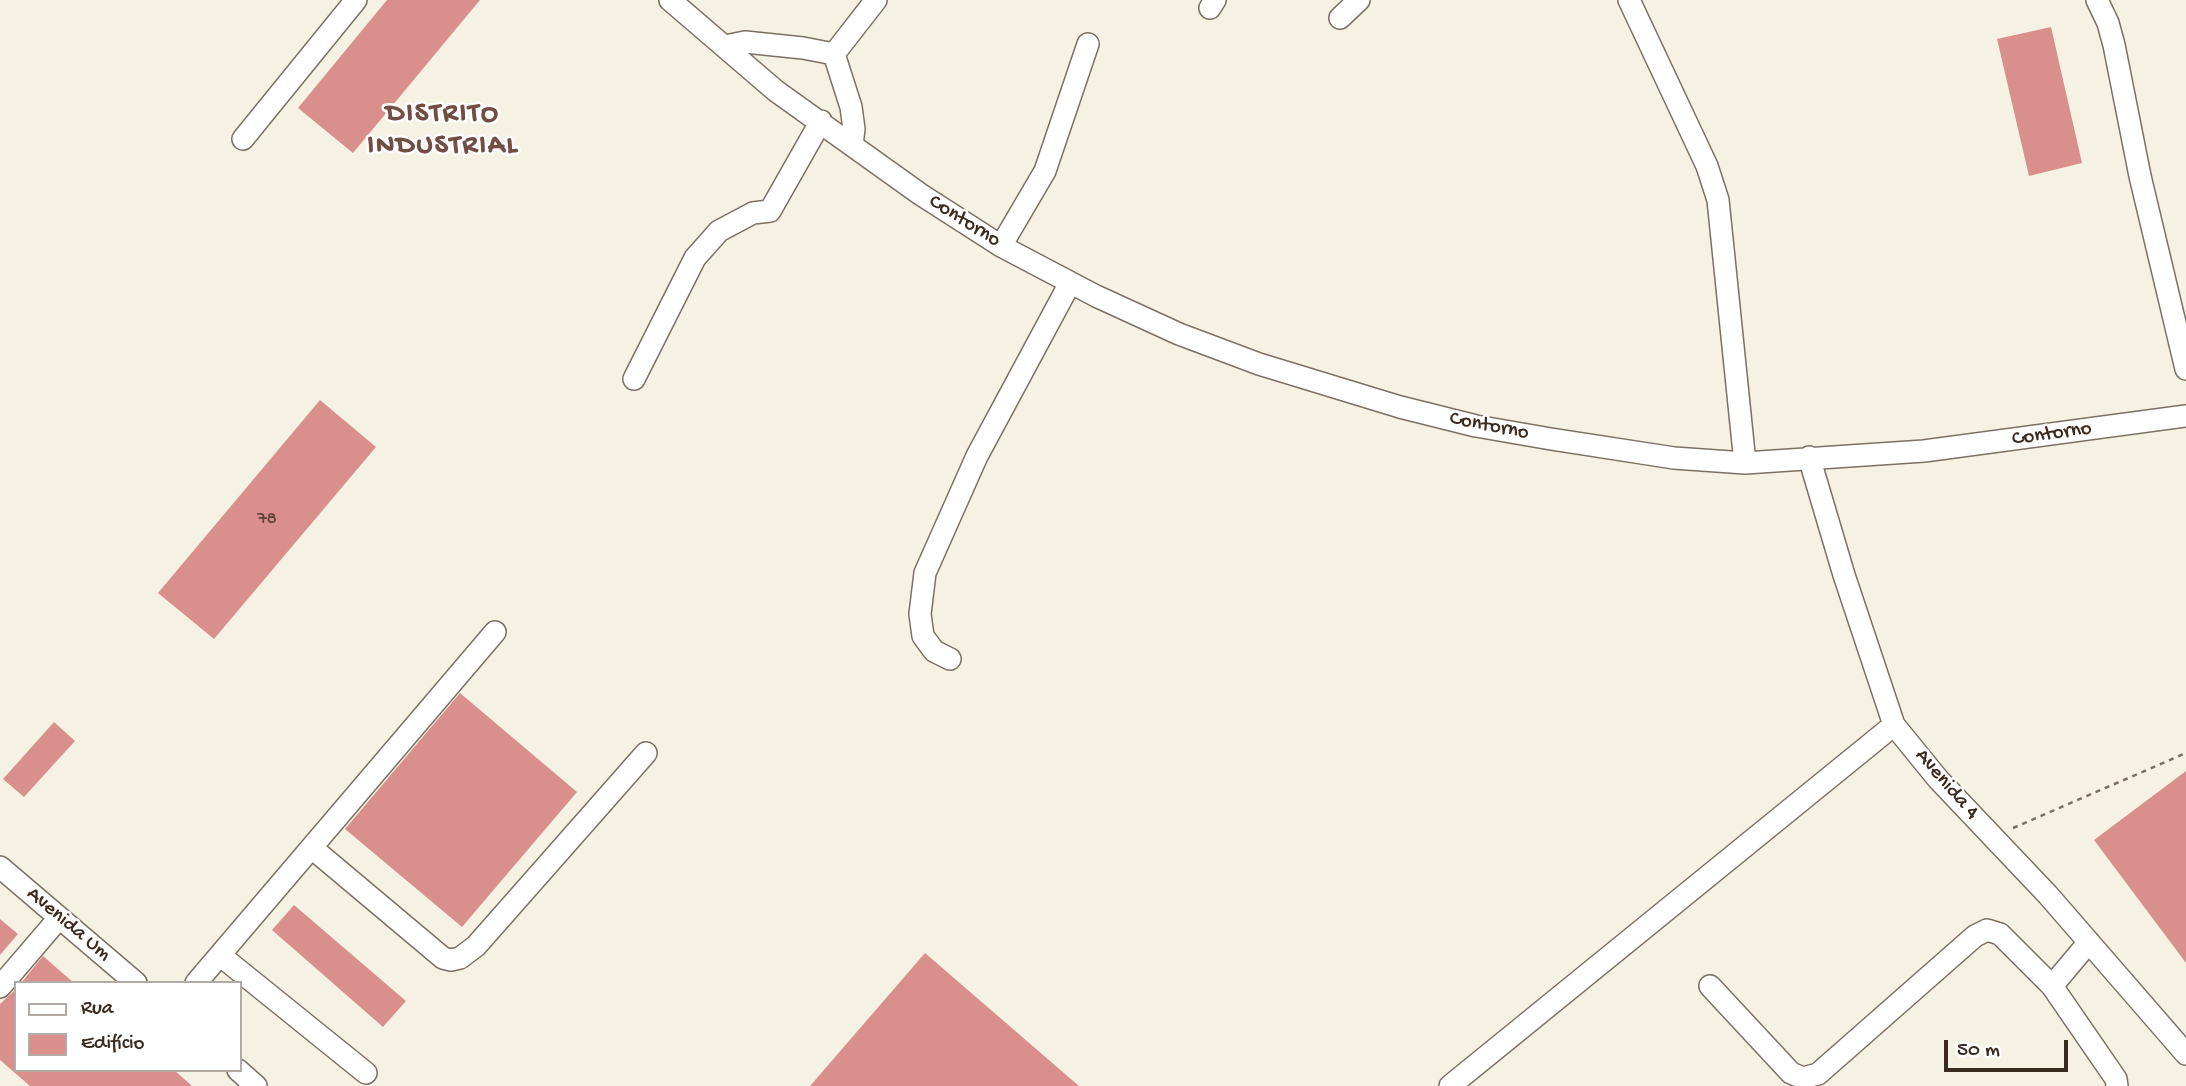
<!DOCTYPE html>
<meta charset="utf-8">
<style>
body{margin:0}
#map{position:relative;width:2186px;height:1086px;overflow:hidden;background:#f5f2e3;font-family:"Gochi Hand",sans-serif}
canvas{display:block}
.legend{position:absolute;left:14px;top:981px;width:228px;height:91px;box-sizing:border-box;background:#fff;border:2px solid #b1aaa5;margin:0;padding:9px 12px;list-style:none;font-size:21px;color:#3b2a1e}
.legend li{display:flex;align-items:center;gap:14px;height:35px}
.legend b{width:35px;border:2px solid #b1aaa5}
.scale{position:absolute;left:1944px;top:1040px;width:124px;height:32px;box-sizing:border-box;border:4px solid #3b2a1e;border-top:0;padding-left:9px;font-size:21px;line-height:24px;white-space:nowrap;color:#3b2a1e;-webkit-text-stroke:5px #fff;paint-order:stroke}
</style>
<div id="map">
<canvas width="2186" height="1086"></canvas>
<ul class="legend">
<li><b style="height:9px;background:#fff"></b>Rua</li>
<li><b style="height:19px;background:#d98f8c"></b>Edifício</li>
</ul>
<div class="scale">50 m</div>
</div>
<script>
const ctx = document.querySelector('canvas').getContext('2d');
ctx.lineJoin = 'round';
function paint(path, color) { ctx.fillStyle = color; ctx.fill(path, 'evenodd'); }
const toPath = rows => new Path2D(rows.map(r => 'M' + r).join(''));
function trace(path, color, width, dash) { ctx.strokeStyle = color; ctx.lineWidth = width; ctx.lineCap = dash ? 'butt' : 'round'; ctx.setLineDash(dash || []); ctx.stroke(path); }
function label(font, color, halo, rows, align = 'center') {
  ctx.font = font + ' "Gochi Hand",sans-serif'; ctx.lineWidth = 5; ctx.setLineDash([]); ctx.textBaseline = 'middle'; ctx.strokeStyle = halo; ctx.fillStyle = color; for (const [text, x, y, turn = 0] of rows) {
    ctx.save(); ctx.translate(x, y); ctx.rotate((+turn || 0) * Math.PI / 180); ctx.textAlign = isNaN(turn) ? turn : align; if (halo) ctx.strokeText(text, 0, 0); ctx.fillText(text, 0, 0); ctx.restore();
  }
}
paint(toPath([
 [387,0,480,0,353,153,298,108],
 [2051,27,2082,163,2029,176,1997,39],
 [320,400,376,447,214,639,158,593],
 [460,693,577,792,462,927,345,829],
 [54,722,75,741,24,797,3,779],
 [2186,771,2186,963,2094,840],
 [294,905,406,1001,383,1027,272,930],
 [0,919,18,934,0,955],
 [925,953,1079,1086,810,1086],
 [43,956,74,983,21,983],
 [16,989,16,1070,174,1070,192,1086,30,1086,0,1060,0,1004]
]), '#d98f8c');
const minor = toPath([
 [670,0,776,91,920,194,1001,246,1096,296,1179,334,1259,364,1400,407,1476,426,1551,439,1674,458,1745,463,1924,451,2186,416],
 [1629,0,1707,166,1718,200,1745,463],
 [2097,0,2108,23,2114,45,2140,176,2186,369],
 [1210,8,1215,0],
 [1340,18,1359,0],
 [725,46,745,42,803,48,834,54],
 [834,54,851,107,854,129,852,145],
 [834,54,876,0],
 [243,139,356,0],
 [1001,246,1045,171,1088,44],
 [634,379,695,258,719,231,753,213,770,211,821,121],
 [1809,457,1844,575,1894,725,1938,779,2048,895,2186,1054],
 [950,659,934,651,923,636,920,614,925,573,977,456,1070,283],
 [312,848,443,958,451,960,460,958,476,946,646,753],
 [0,867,136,983],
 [2089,942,2052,986,2116,1079,2117,1086],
 [221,956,366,1073],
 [196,983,495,632],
 [1710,986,1791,1073,1803,1078,1818,1074,1975,936,1987,930,2000,934,2052,986],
 [0,987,59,918],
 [238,1070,256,1086],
 [1450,1086,1894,725]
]);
trace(minor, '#7c7063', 24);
trace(toPath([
 [2013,828,2186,753]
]), '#7c7063', 2.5, [5, 5]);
trace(minor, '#fff', 21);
label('18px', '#62433a', null, [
 ["78",267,520]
]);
label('21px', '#3b2a1e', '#fff', [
 ["Contorno",964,222,32],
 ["Contorno",1489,427,11],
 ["Contorno",2052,435,-8],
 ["Avenida 4",1946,785,49],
 ["Avenida Um",68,925,40]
]);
ctx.letterSpacing = '2px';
label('bold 28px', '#724d44', '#fff', [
 ["DISTRITO",443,116],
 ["INDUSTRIAL",443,148]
]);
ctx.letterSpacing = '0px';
</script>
